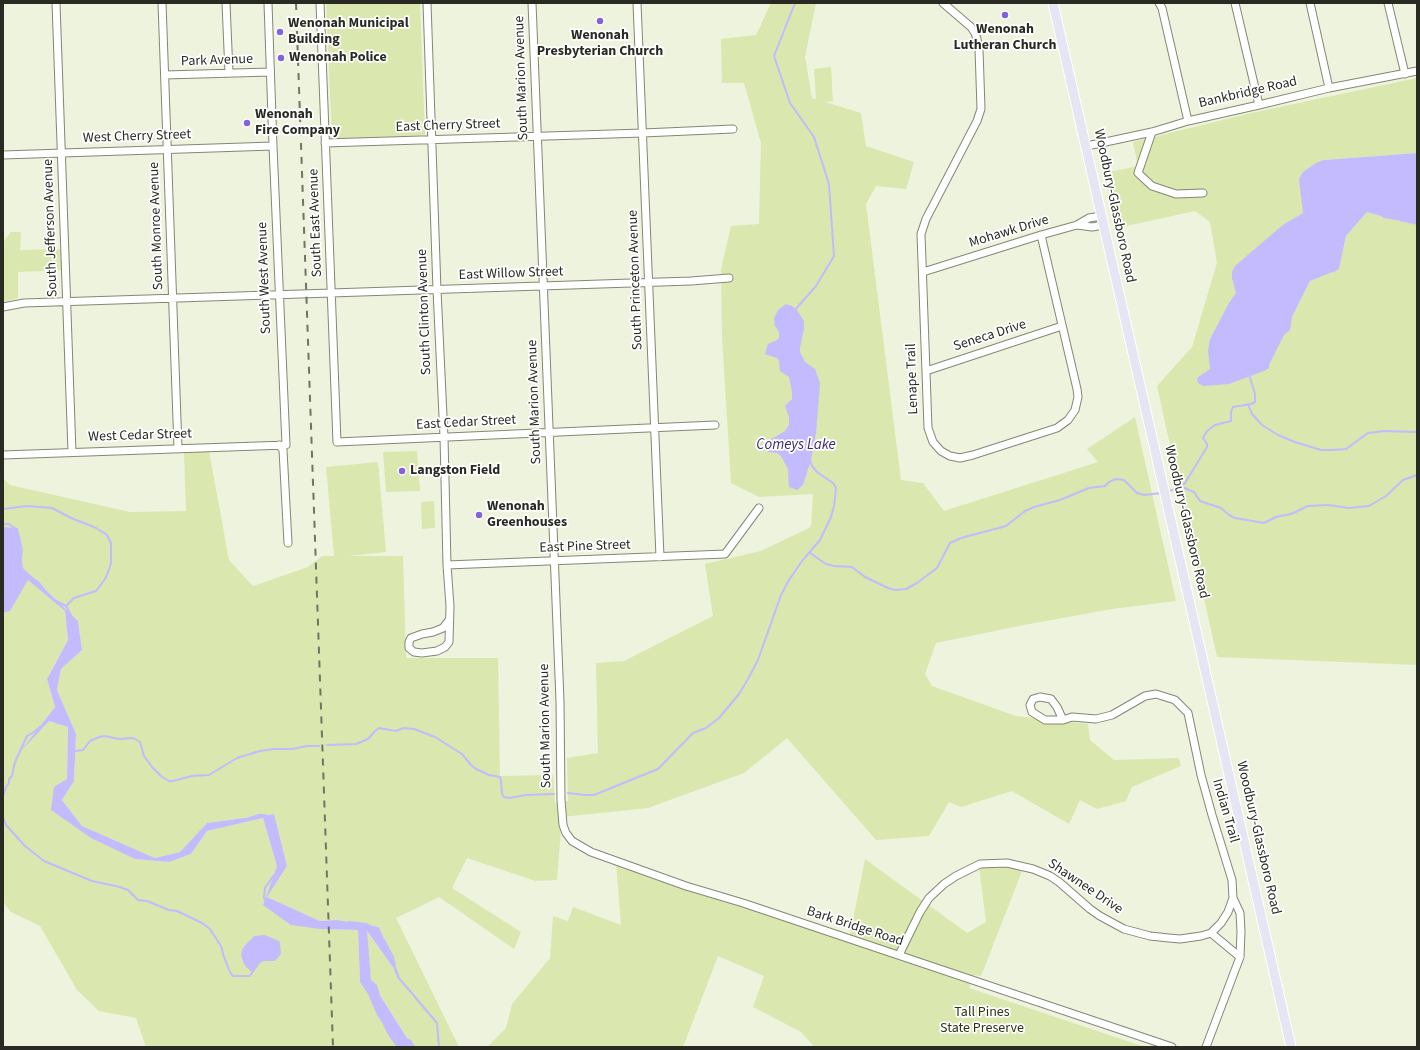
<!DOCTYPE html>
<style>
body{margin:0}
#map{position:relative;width:1420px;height:1050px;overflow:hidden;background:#eef3de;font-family:"Source Sans 3",sans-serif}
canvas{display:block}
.frame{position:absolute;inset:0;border:4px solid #292b23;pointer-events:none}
</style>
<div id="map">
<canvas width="1420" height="1050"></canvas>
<div class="frame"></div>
</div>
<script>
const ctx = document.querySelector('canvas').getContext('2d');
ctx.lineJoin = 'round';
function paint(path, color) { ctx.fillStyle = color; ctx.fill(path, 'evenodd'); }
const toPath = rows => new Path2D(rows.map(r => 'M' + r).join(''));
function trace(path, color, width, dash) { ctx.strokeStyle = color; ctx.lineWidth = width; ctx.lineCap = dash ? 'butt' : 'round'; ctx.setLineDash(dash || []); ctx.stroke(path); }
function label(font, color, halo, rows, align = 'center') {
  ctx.font = font + ' "Source Sans 3",sans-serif'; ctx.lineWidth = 3.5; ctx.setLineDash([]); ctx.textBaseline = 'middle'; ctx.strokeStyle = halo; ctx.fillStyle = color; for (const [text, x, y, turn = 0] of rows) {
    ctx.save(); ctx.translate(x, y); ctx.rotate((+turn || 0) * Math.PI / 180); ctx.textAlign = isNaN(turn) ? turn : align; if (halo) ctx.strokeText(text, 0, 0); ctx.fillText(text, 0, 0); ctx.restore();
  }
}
paint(toPath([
 [326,3,420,3,425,135,332,139],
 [771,3,816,3,805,57,812,98,816,99,814,69,831,67,833,101,825,102,861,113,866,146,914,162,906,189,876,186,866,204,901,480,923,483,944,511,1098,462,1087,449,1135,417,1176,601,1112,609,1024,625,936,643,925,674,932,686,1016,716,1088,724,1090,740,1114,760,1179,758,1181,766,1132,787,1126,801,1097,809,1080,800,1069,824,1012,791,961,807,949,802,929,836,876,840,787,738,744,773,648,808,562,817,557,880,536,881,467,858,452,888,521,932,514,949,439,897,396,918,459,1047,413,1047,371,980,366,930,398,974,379,927,337,920,320,921,267,897,287,866,274,814,207,823,180,852,155,858,82,826,62,800,74,781,76,734,57,690,61,669,82,650,78,621,23,568,18,528,3,527,3,478,10,485,130,512,186,511,184,452,209,451,229,560,253,586,308,567,322,556,334,556,326,467,378,462,386,552,348,556,403,556,406,658,498,658,500,776,553,775,555,803,568,801,567,758,598,753,596,663,624,661,713,616,705,564,761,551,811,527,813,494,759,497,731,483,722,336,721,269,731,226,759,224,761,143,744,83,722,83,721,39,756,35],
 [1417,78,1417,153,1324,160,1303,213,1284,224,1236,293,1210,339,1266,370,1310,281,1339,269,1346,236,1367,212,1417,225,1417,665,1217,657,1157,386,1192,347,1217,263,1210,222,1195,211,1122,227,1109,172,1138,166,1133,142,1251,113],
 [11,232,21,232,20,250,64,249,64,270,18,272,18,298,3,302,3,242],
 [417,451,420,491,386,492,383,452],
 [434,501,435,528,422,529,421,502],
 [28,579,65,611,68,640,47,679,55,707,23,747,49,721,68,727,67,779,51,810,135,859,168,862,191,854,207,831,263,818,277,866,263,905,320,929,358,930,360,982,404,1047,146,1047,136,1018,99,1011,77,990,40,926,11,912,3,902,3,613,10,611],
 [865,859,967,933,986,922,979,867,1024,866,981,976,974,975,969,988,1145,1047,814,1047,801,1032,753,1007,764,976,718,956,683,1047,487,1047,506,1028,512,1004,550,958,553,916,568,921,573,907,621,925,616,863,849,940]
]), '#dae7af');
paint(toPath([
 [1417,153,1417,225,1396,220,1384,218,1381,216,1367,212,1346,236,1339,269,1334,272,1330,273,1310,281,1292,317,1290,330,1284,335,1269,365,1269,368,1264,371,1229,384,1204,386,1198,383,1197,378,1210,369,1208,350,1210,339,1229,303,1236,293,1232,278,1232,272,1235,266,1284,224,1303,213,1299,179,1303,172,1316,163,1324,160],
 [786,304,792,306,796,309,804,321,804,329,800,347,800,352,805,362,815,369,820,383,816,433,811,460,803,485,797,490,789,487,788,469,781,456,777,453,768,452,766,448,767,444,770,440,785,431,789,425,789,417,785,406,792,399,792,392,789,377,780,371,779,361,777,358,765,354,768,344,777,340,779,338,779,332,775,326,774,318,778,310],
 [3,527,18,528,23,568,78,621,82,650,61,669,57,690,76,734,74,781,62,800,82,826,155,858,180,852,207,823,274,814,287,866,267,897,320,921,337,920,379,927,400,977,367,931,371,980,377,985,380,995,407,1038,411,1040,415,1047,396,1046,387,1033,383,1024,377,1015,368,994,360,982,358,930,320,929,291,925,263,905,277,866,263,818,207,831,191,854,169,862,135,859,91,838,51,810,54,787,67,779,68,727,49,721,18,754,55,707,47,679,68,640,65,611,28,580,10,611,3,613],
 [265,935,279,941,280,943,281,954,275,961,263,961,260,963,253,973,246,967,243,962,241,954,243,948,254,936]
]), '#c4bafe');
trace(toPath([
 [794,311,816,286,834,256,829,184,814,137,790,103,774,56,795,3],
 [1248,404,1252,414,1262,425,1278,435,1295,442,1321,450,1332,450,1346,449,1368,433,1385,431,1417,432],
 [1182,487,1194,492,1200,501,1221,508,1229,515,1235,518,1264,523,1276,517,1291,514,1308,506,1328,505,1349,508,1369,506,1386,496,1403,480,1417,475],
 [1168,491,1178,489,1185,483,1207,447,1207,444,1203,438,1207,431,1215,425,1231,421,1231,412,1233,407,1251,404,1255,402,1255,394,1249,374],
 [3,509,27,506,52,508,71,518,94,527,106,534,108,537,111,543,111,563,109,570,105,579,96,591,74,598,66,606],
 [3,524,9,524,16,529],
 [18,533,22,550,21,558],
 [810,553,826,564,834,566,852,567,865,577,888,588,895,590,906,589,917,583,937,568,950,543,961,538,1006,526,1025,511,1034,507,1060,500,1089,488,1105,486,1109,482,1116,479,1124,480,1137,493,1144,495,1161,493],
 [30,576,39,583,43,588],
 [56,601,66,606,71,615],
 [327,745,356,744,368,739,375,731,379,728,396,731,403,728,414,729,435,737,462,754,471,765,476,769,489,775,500,777,501,781,502,794,504,797,510,798,526,795,554,794],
 [75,751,83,750,90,741,99,737,105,736,118,739,133,738,140,742,144,756,152,767,162,777,169,781,173,781,192,776,209,775,237,758,260,751,274,749,292,749,307,746,319,746],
 [568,793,585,795,594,795,658,769,693,733,706,728,719,718,739,694,748,679,758,660,781,595,789,580,802,561,820,540,831,517,834,506,836,488,833,483,817,472,812,466,810,460],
 [3,796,6,787,9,783,9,779,12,776,15,762,27,736,34,732,41,726],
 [3,817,6,825,25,846,44,861,92,881,120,887,128,890,138,900,147,901,169,910,177,911,202,923,210,929,221,946,224,957,230,972,233,976,250,976,253,971],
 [250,818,259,815,265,815],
 [265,901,264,897,265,888,274,875],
 [349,922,366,924,370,926],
 [384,940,393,957,395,965],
 [395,969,398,977,437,1023,439,1047]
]), '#c4bafe', 2);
const minor = toPath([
 [56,3,72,452],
 [162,3,178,448],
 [226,3,229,73],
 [320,3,337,442,715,425],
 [427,3,437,290,444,437,447,565,450,606,449,642,445,647,437,651,422,653,414,652,409,648,409,642,411,638,422,634,433,632,443,628,449,620],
 [532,3,560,701,561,800,563,825,566,833,572,841,591,852,686,886,743,903,1172,1047],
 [637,3,660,557],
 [943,3,971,27,975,33,977,39,979,49,981,109,977,121,926,219,921,234,928,428,933,442,941,451,950,456,960,458,973,455,1057,428,1068,420,1075,410,1078,397,1077,389,1041,235],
 [1159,3,1162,8,1188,121],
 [1235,3,1259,105],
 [1310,3,1329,88],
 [1388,3,1405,74],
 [165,75,270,72],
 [1152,132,1138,173,1152,186,1176,194,1203,193],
 [325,143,643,133,733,129],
 [1087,146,1152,132,1188,121,1259,105,1329,88,1417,71],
 [3,155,273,146],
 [1077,225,1092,227,1104,225],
 [923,272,1041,235,1077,225,1089,218,1101,216],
 [3,307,24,303,331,293,691,281,729,278],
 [926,371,1062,326],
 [279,445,283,450,288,543],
 [3,455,286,445,273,146,268,3],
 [447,565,725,554,759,508],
 [1040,697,1051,699,1057,707,1063,720,1045,720,1032,712,1030,705,1033,699,1040,697],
 [1063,720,1072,717,1096,719,1112,715,1145,696,1156,694,1175,700,1188,713,1201,775,1212,815,1232,880,1233,898,1240,913,1241,931,1240,957,1206,1047],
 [1211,933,1240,957],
 [899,955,920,912,929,898,944,884,956,876,980,864,1007,863,1033,869,1050,876,1059,882,1090,909,1100,916,1124,929,1150,936,1169,938,1180,939,1201,936,1211,933,1221,923,1228,912,1233,898]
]);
const major = toPath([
 [1053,3,1291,1047]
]);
trace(minor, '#838774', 9);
trace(major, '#fff', 11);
trace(minor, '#fff', 7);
trace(major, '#e6e5f4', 9);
trace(toPath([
 [296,3,333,1047]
]), '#707467', 2, [7, 7]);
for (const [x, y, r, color] of [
 [1005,15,4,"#8163de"],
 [600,21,4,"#8163de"],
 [280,32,4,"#8163de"],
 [281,58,4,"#8163de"],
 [247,123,4,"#8163de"],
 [402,471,4,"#8163de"],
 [479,515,4,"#8163de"]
]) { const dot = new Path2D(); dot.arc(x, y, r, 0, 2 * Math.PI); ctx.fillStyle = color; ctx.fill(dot); trace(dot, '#fff', 1.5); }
label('bold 14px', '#292b23', '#fff', [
 ["Wenonah Municipal",288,24],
 ["Building",288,40],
 ["Wenonah",1005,30,"center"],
 ["Lutheran Church",1005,46,"center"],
 ["Wenonah",600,36,"center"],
 ["Presbyterian Church",600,52,"center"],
 ["Wenonah Police",289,58],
 ["Wenonah",255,115],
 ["Fire Company",255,131],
 ["Langston Field",410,471],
 ["Wenonah",487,507],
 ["Greenhouses",487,523]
], 'left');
label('14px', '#292b23', '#fff', [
 ["Park Avenue",217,61,-2],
 ["South Marion Avenue",522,78,-92],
 ["Bankbridge Road",1248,93,-13],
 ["East Cherry Street",448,126,-2],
 ["West Cherry Street",137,137,-2],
 ["Woodbury-Glassboro Road",1114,206,78],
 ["South East Avenue",316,223,-92],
 ["South Monroe Avenue",157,226,-92],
 ["South Jefferson Avenue",51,228,-92],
 ["Mohawk Drive",1009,232,-17],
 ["East Willow Street",511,274,-2],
 ["South West Avenue",265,278,-92],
 ["South Princeton Avenue",636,280,-92],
 ["South Clinton Avenue",425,312,-92],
 ["Seneca Drive",990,336,-18],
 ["Lenape Trail",913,379,-92],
 ["South Marion Avenue",535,402,-92],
 ["East Cedar Street",466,423,-3],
 ["West Cedar Street",140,436,-2],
 ["Woodbury-Glassboro Road",1186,522,77],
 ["East Pine Street",585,547,-2],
 ["South Marion Avenue",546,726,-91],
 ["Indian Trail",1225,811,74],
 ["Woodbury-Glassboro Road",1258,838,77],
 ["Shawnee Drive",1085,887,34],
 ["Bark Bridge Road",855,927,18]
]);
label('14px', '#2d3314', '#fff', [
 ["Tall Pines",982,1013],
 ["State Preserve",982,1029]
]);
label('italic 15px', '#3e2875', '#fff', [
 ["Comeys Lake",796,446]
]);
</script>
